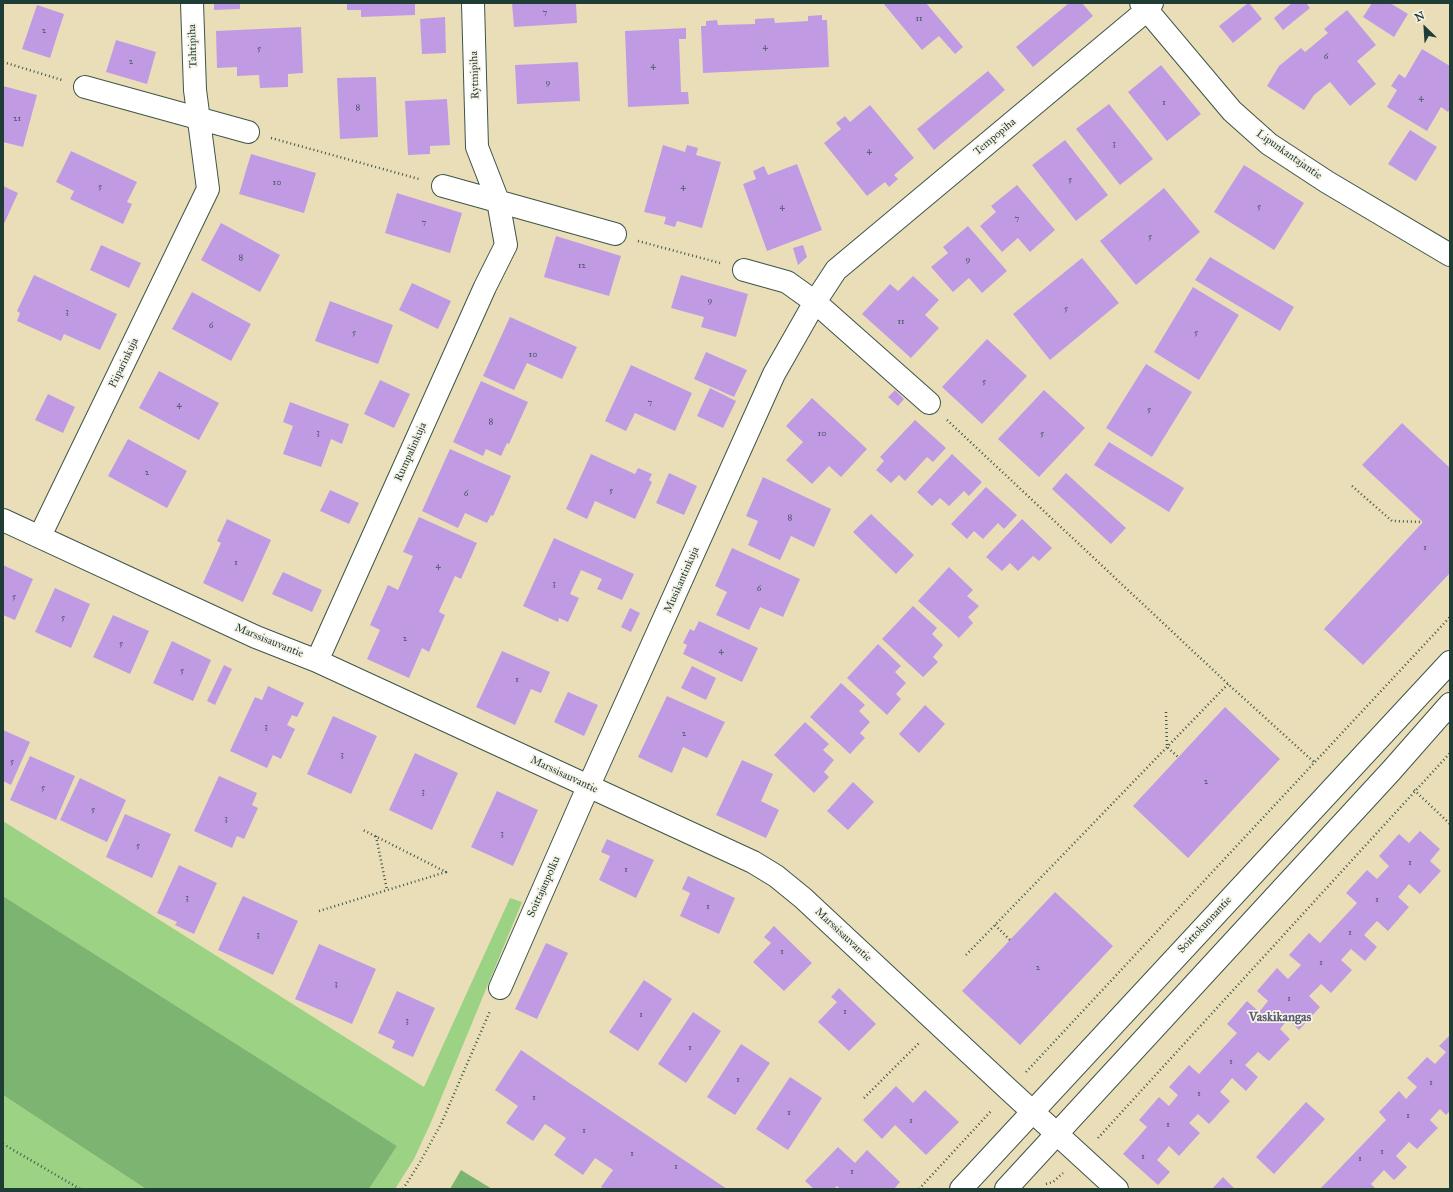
<!DOCTYPE html>
<style>
body{margin:0}
#map{position:relative;width:1453px;height:1192px;overflow:hidden;background:#eadeb9;font-family:"IM FELL Great Primer",serif}
canvas{display:block}
.frame{position:absolute;inset:0;border:4px solid #1f3d34;pointer-events:none}
.north{position:absolute;left:1405px;top:8px;width:40px;height:40px;-webkit-text-stroke:3px #f7f3e8;paint-order:stroke;rotate:335deg;font-size:11px;font-weight:700;line-height:16px;text-align:center;color:#1f3d34}
.north::after{content:'';display:block;margin:auto;width:14px;height:18px;background:#1f3d34;clip-path:polygon(50% 0,100% 100%,50% 72%,0 100%)}
</style>
<div id="map">
<canvas width="1453" height="1192"></canvas>
<div class="frame"></div>
<div class="north">N</div>
</div>
<script>
const ctx = document.querySelector('canvas').getContext('2d');
ctx.lineJoin = 'round';
function paint(path, color) { ctx.fillStyle = color; ctx.fill(path, 'evenodd'); }
const toPath = rows => new Path2D(rows.map(r => 'M' + r).join(''));
function trace(path, color, width, dash) { ctx.strokeStyle = color; ctx.lineWidth = width; ctx.lineCap = dash ? 'butt' : 'round'; ctx.setLineDash(dash || []); ctx.stroke(path); }
function label(font, color, halo, rows, align = 'center') {
  ctx.font = font + ' "IM FELL Great Primer",serif'; ctx.lineWidth = 3.5; ctx.setLineDash([]); ctx.textBaseline = 'middle'; ctx.strokeStyle = halo; ctx.fillStyle = color; for (const [text, x, y, turn = 0] of rows) {
    ctx.save(); ctx.translate(x, y); ctx.rotate((+turn || 0) * Math.PI / 180); ctx.textAlign = isNaN(turn) ? turn : align; if (halo) ctx.strokeText(text, 0, 0); ctx.fillText(text, 0, 0); ctx.restore();
  }
}
paint(toPath([
 [3,821,424,1087,510,898,522,902,432,1120,414,1159,395,1189,369,1189,397,1146,3,896],
 [3,1095,146,1189,3,1189]
]), '#9bd284');
paint(toPath([
 [3,896,397,1146,369,1189,146,1189,3,1095],
 [461,1170,492,1189,450,1189]
]), '#7cb472');
paint(toPath([
 [214,3,240,3,240,9,214,10],
 [347,3,415,3,415,15,361,17,361,10,347,10],
 [512,3,576,3,577,23,514,27],
 [883,3,926,3,963,47,955,54,939,36,922,50],
 [1069,3,1082,3,1093,16,1033,67,1016,47],
 [1248,3,1249,3,1262,19,1233,43,1219,26],
 [1292,3,1306,3,1310,8,1283,30,1274,18],
 [1372,3,1390,3,1408,14,1394,37,1363,17],
 [37,5,64,14,50,58,22,49],
 [1347,10,1376,45,1357,61,1376,84,1350,106,1330,82,1314,95,1304,110,1267,86,1279,66,1301,48,1305,52,1328,33,1324,29],
 [822,15,822,20,827,20,829,67,703,73,701,26,706,26,706,21,717,20,718,25,755,24,755,19,774,18,775,23,808,21,808,16],
 [445,17,446,53,422,54,420,19],
 [301,27,303,73,288,74,288,87,260,88,259,75,237,76,237,67,217,68,216,31],
 [686,28,686,39,679,39,681,92,688,92,689,104,628,107,625,31],
 [116,40,156,52,147,84,106,72],
 [1422,49,1450,66,1450,109,1448,112,1441,107,1427,131,1387,107,1397,90,1391,86,1399,74,1405,78],
 [578,62,580,101,517,104,515,65],
 [1161,65,1201,114,1167,141,1128,92],
 [988,71,1005,90,934,150,917,129],
 [376,77,378,137,340,139,337,78],
 [3,86,37,95,23,147,3,142],
 [447,99,450,145,430,146,430,154,408,155,405,101],
 [1109,104,1153,159,1120,185,1076,129],
 [870,105,914,158,894,175,898,179,889,187,885,182,867,196,824,143,841,129,836,123,845,116,850,122],
 [1410,130,1437,147,1416,181,1388,164],
 [1065,140,1108,195,1076,221,1032,165],
 [663,145,685,152,687,145,698,148,696,155,721,162,702,228,677,221,675,227,664,224,666,217,644,212],
 [71,151,137,182,127,202,132,204,123,224,70,199,74,191,56,182],
 [251,154,316,173,304,213,239,194],
 [797,164,822,230,767,251,743,184,756,179,753,171,764,166,768,175],
 [1244,165,1304,203,1274,250,1214,212],
 [1017,185,1055,230,1030,252,1018,238,1002,252,980,226,996,212,991,206],
 [3,186,18,193,3,226],
 [1164,188,1200,232,1136,285,1100,241],
 [397,193,462,213,450,253,385,233],
 [221,223,280,255,260,292,201,260],
 [968,226,1007,271,982,293,969,278,953,292,931,267,948,253,943,247],
 [556,236,621,256,609,296,544,277],
 [101,245,141,263,129,288,90,270],
 [803,245,807,257,798,265,793,248],
 [1210,257,1294,307,1280,331,1195,280],
 [1082,258,1119,303,1050,360,1013,314],
 [34,275,117,314,100,350,64,334,61,341,17,321,20,313,17,311],
 [681,275,748,294,736,337,701,327,704,317,671,308],
 [913,276,939,300,925,315,939,328,911,358,862,314,890,284,898,291],
 [412,283,451,301,438,329,399,310],
 [1193,287,1239,315,1199,380,1154,352],
 [192,292,251,324,231,361,172,329],
 [330,301,393,325,378,364,315,341],
 [510,317,577,347,562,379,527,363,514,390,483,376],
 [987,339,1027,376,982,424,942,387],
 [706,352,747,370,734,397,694,379],
 [1146,364,1192,392,1152,457,1106,428],
 [631,365,692,393,675,431,635,413,626,431,605,421],
 [159,371,219,403,199,440,139,408],
 [380,380,410,394,394,428,364,414],
 [481,381,528,402,509,444,507,443,501,456,486,449,483,456,453,442],
 [710,388,736,401,723,428,697,416],
 [895,390,904,399,898,406,888,397],
 [1044,390,1085,428,1039,477,998,439],
 [48,394,75,407,63,433,35,420],
 [812,398,867,449,841,477,829,466,812,484,786,460,803,442,786,426],
 [290,402,349,424,342,444,331,439,321,467,283,454,293,426,283,422],
 [915,420,946,448,933,462,927,457,905,481,899,475,891,483,876,470,884,461,880,457],
 [1402,423,1450,468,1450,573,1363,665,1324,629,1423,522,1362,465],
 [128,439,187,471,167,508,108,476],
 [1109,442,1184,488,1169,512,1094,465],
 [450,449,511,476,493,516,491,515,487,523,465,513,458,528,422,511],
 [591,454,635,474,638,468,652,474,649,480,652,482,635,519,595,501,587,519,566,509],
 [952,454,982,482,969,496,964,491,949,506,940,498,932,506,917,492],
 [669,473,697,486,684,515,656,503],
 [1066,473,1126,528,1111,544,1052,489],
 [763,477,831,509,814,547,791,536,780,560,748,545,758,521,746,516],
 [986,487,1017,515,1004,529,998,523,983,539,974,531,967,539,951,524],
 [330,490,359,503,349,524,320,511],
 [871,514,914,555,896,574,853,532],
 [419,517,477,543,461,579,455,576,440,609,439,612,445,615,429,652,422,648,409,678,367,659,380,630,370,625,388,585,398,590,413,556,403,552],
 [227,519,271,540,243,602,203,583,221,543,217,541],
 [1022,519,1052,548,1039,561,1033,556,1018,571,1010,563,1002,571,986,557],
 [554,538,634,574,622,600,597,589,602,579,581,570,570,594,579,598,568,622,559,618,558,622,523,606],
 [732,548,800,579,783,617,760,607,749,630,716,615,727,592,715,586],
 [3,565,33,579,15,620,3,615],
 [949,567,973,590,967,596,979,606,968,617,973,623,959,638,918,601],
 [283,572,322,590,312,612,272,594],
 [55,588,90,604,71,648,35,632],
 [913,606,937,628,932,634,943,645,933,657,938,662,923,677,882,639],
 [630,608,640,613,631,632,621,627],
 [113,615,149,631,130,674,93,657],
 [699,621,758,648,742,682,683,654,687,645,683,643,690,629,694,631],
 [172,641,211,660,193,701,153,683],
 [878,644,901,666,895,672,906,683,896,694,901,699,887,715,847,678],
 [502,651,550,672,541,693,531,689,515,725,476,707],
 [224,665,232,669,215,705,207,701],
 [692,666,716,678,706,700,681,688],
 [841,683,865,705,859,711,870,722,860,733,865,738,850,754,810,717],
 [268,686,304,703,297,717,292,715,287,725,295,729,281,759,273,755,267,768,230,751,255,697,262,700],
 [568,692,598,705,584,736,554,722],
 [667,696,725,722,707,758,683,747,672,773,638,757],
 [925,705,945,724,919,753,899,734],
 [1225,707,1280,759,1188,858,1133,806],
 [333,716,377,736,351,794,307,774],
 [805,722,829,744,823,750,834,760,824,772,829,777,814,793,774,755],
 [3,730,30,742,11,785,3,781],
 [415,753,458,773,432,830,389,810],
 [30,756,75,776,56,820,10,800],
 [742,760,773,774,761,801,779,810,766,838,716,815],
 [219,776,257,793,252,805,258,808,244,839,237,836,232,848,194,831],
 [80,778,126,800,107,842,60,820],
 [853,782,874,802,848,830,827,811],
 [497,791,538,810,513,866,471,847],
 [125,814,171,834,152,878,106,857],
 [1420,831,1440,849,1430,861,1441,871,1420,894,1409,884,1398,897,1409,907,1388,931,1377,921,1364,935,1377,947,1365,961,1351,949,1341,960,1352,970,1331,993,1321,984,1309,996,1320,1007,1299,1030,1288,1019,1280,1029,1290,1039,1269,1061,1258,1052,1245,1065,1258,1077,1246,1091,1232,1078,1220,1092,1230,1101,1209,1124,1198,1114,1189,1123,1200,1133,1179,1156,1169,1146,1157,1160,1170,1172,1158,1185,1123,1154,1147,1127,1139,1120,1159,1097,1169,1106,1178,1095,1169,1087,1189,1065,1199,1074,1237,1033,1227,1024,1247,1001,1259,1012,1268,1001,1257,991,1277,968,1288,979,1301,965,1289,955,1309,933,1320,943,1331,931,1357,903,1346,893,1367,870,1377,879,1389,866,1379,856,1399,834,1409,843],
 [607,839,654,860,636,898,599,880,610,856,601,852],
 [179,865,217,883,194,934,175,925,177,922,157,913],
 [688,876,735,898,719,934,680,916,690,893,682,889],
 [1055,892,1113,946,1020,1045,962,991],
 [243,896,298,921,273,975,218,950],
 [774,926,812,963,784,991,753,962,771,943,764,937],
 [546,943,568,953,537,1019,515,1009],
 [319,944,376,969,352,1024,295,999],
 [644,980,672,999,638,1051,609,1032],
 [839,988,876,1024,849,1051,818,1022,837,1002,831,997],
 [397,991,435,1008,413,1057,392,1048,395,1041,378,1033],
 [693,1012,721,1031,686,1083,658,1064],
 [1450,1035,1450,1111,1446,1115,1440,1109,1430,1120,1438,1128,1417,1149,1409,1142,1396,1156,1407,1167,1394,1180,1384,1170,1371,1184,1376,1189,1320,1189,1386,1120,1379,1112,1399,1091,1406,1099,1417,1087,1407,1078,1427,1057,1435,1064,1446,1052,1439,1046],
 [741,1044,770,1063,735,1115,707,1097],
 [521,1050,571,1084,727,1189,604,1189,601,1187,613,1170,595,1158,583,1175,554,1155,566,1138,545,1124,533,1141,506,1123,518,1106,495,1090],
 [790,1077,822,1098,788,1150,756,1129],
 [896,1086,913,1103,925,1090,959,1122,926,1155,895,1125,882,1139,863,1120],
 [1306,1102,1325,1119,1274,1174,1256,1157],
 [838,1147,855,1163,867,1150,900,1182,894,1189,840,1189,837,1186,834,1189,814,1189,805,1181],
 [1223,1177,1235,1189,1212,1189]
]), '#c09be4');
const minor = toPath([
 [1141,3,1232,111,1269,144,1327,182,1450,255],
 [85,87,248,132],
 [443,186,615,234],
 [744,270,787,282,815,302,929,403],
 [3,520,256,637,317,661,753,862,776,876,803,898,1009,1090,1117,1189],
 [40,536,208,189,195,90,192,3],
 [317,661,485,287,506,245,498,201,477,147,473,3],
 [500,988,581,803,774,374,815,302,836,270,1147,10,1152,3],
 [961,1189,1450,662],
 [1006,1189,1391,771,1450,704]
]);
trace(minor, '#3d5548', 24);
trace(toPath([
 [3,62,62,80],
 [271,138,419,179],
 [638,241,720,263],
 [947,420,1228,684,1315,763],
 [1352,486,1392,521,1423,522],
 [1166,712,1167,747,1178,757],
 [1414,790,1450,824],
 [376,836,387,890],
 [319,911,446,872,363,830],
 [995,925,1010,940],
 [966,955,1228,684],
 [1026,1072,1450,617],
 [864,1098,920,1042],
 [1098,1138,1450,753],
 [3,1144,80,1189],
 [1046,1184,1053,1182,1063,1173],
 [403,1189,419,1164,441,1124,490,1011],
 [919,1189,992,1110]
]), '#3d5548', 2.5, [1, 3]);
trace(minor, '#fff', 22);
label('9px', '#475460', null, [
 ["7",545,13],
 ["11",919,19],
 ["2",44,31],
 ["4",765,47],
 ["5",259,49],
 ["6",1326,57],
 ["2",131,62],
 ["4",653,66],
 ["9",548,83],
 ["4",1421,98],
 ["1",1164,103],
 ["8",358,108],
 ["21",17,119],
 ["3",1114,144],
 ["4",869,151],
 ["5",1070,180],
 ["10",277,183],
 ["5",100,187],
 ["4",683,187],
 ["4",782,207],
 ["5",1259,207],
 ["7",1017,219],
 ["7",424,223],
 ["5",1150,237],
 ["8",241,258],
 ["9",968,260],
 ["12",582,266],
 ["9",710,301],
 ["5",1066,309],
 ["3",67,312],
 ["11",901,322],
 ["6",211,326],
 ["5",354,333],
 ["5",1196,333],
 ["10",533,355],
 ["5",984,382],
 ["7",650,403],
 ["4",179,405],
 ["5",1149,410],
 ["8",491,422],
 ["3",318,433],
 ["10",822,434],
 ["5",1042,434],
 ["2",147,473],
 ["5",611,491],
 ["6",466,494],
 ["8",790,518],
 ["1",1425,548],
 ["1",236,563],
 ["4",438,566],
 ["3",554,584],
 ["6",759,589],
 ["5",14,597],
 ["5",63,618],
 ["2",405,639],
 ["5",121,644],
 ["4",721,651],
 ["5",182,671],
 ["1",517,680],
 ["3",266,727],
 ["2",684,734],
 ["3",342,755],
 ["5",12,762],
 ["2",1206,782],
 ["5",43,788],
 ["3",423,792],
 ["5",93,810],
 ["3",226,819],
 ["3",502,834],
 ["5",138,846],
 ["1",1410,863],
 ["1",626,870],
 ["3",187,898],
 ["1",1377,900],
 ["1",708,907],
 ["1",1350,933],
 ["3",258,935],
 ["1",782,952],
 ["1",1321,963],
 ["2",1038,968],
 ["3",336,984],
 ["1",1289,999],
 ["1",845,1012],
 ["1",641,1015],
 ["3",407,1021],
 ["1",690,1048],
 ["1",1231,1062],
 ["1",738,1080],
 ["1",1431,1083],
 ["1",1199,1094],
 ["1",534,1098],
 ["1",789,1113],
 ["1",1408,1116],
 ["1",911,1121],
 ["1",1168,1125],
 ["1",584,1131],
 ["1",1382,1152],
 ["1",632,1154],
 ["1",1143,1157],
 ["1",1360,1159],
 ["1",676,1167],
 ["1",852,1172]
]);
label('11px', '#1f3d34', '#f7f3e8', [
 ["Tahtipiha",193,46,-92],
 ["Rytmipiha",475,75,-92],
 ["Tempopiha",995,137,-40],
 ["Lipunkantajantie",1289,155,35],
 ["Piiparinkuja",124,363,-64],
 ["Rumpalinkuja",411,452,-66],
 ["Musikantinkuja",682,580,-66],
 ["Marssisauvantie",269,641,22],
 ["Marssisauvantie",564,775,25],
 ["Soittajanpolku",544,887,-66],
 ["Soittokunnantie",1205,925,-47],
 ["Marssisauvantie",843,935,43]
]);
label('bold 13px', '#575e72', '#f7f3e8', [
 ["Vaskikangas",1280,1018]
]);
</script>
